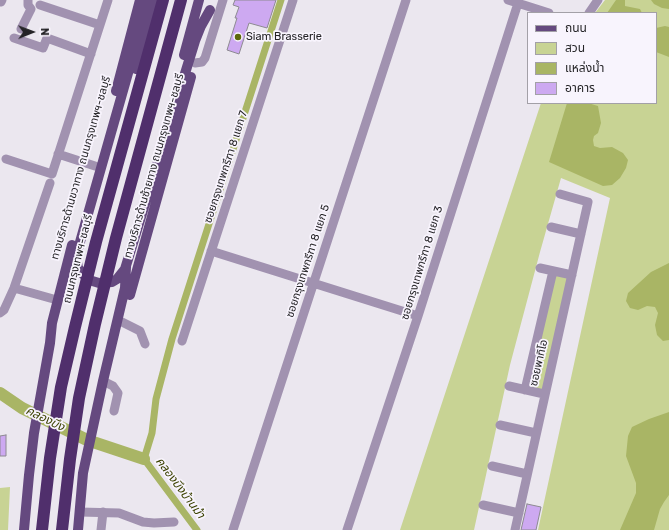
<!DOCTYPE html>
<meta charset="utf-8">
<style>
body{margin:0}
#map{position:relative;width:669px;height:530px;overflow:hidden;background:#ebe7ef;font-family:Rubik,"Noto Sans Thai",sans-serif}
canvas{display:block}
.legend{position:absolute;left:527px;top:12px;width:130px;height:92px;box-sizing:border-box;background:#f8f4fd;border:1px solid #a3a0a7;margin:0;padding:5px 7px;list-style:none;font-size:12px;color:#242326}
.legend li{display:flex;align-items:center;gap:8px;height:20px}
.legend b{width:20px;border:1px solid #a3a0a7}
.north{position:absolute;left:12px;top:12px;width:40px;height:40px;-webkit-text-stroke:3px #f8f4fd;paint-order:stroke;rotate:89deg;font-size:11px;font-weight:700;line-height:16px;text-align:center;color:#242326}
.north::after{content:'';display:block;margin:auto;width:14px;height:18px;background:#242326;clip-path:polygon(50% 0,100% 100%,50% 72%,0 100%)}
</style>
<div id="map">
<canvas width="669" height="530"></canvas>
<ul class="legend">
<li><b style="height:5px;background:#65497f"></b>ถนน</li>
<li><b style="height:11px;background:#c8d394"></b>สวน</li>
<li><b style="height:11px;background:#a9b565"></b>แหล่งน้ำ</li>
<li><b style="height:11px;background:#cda9f1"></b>อาคาร</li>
</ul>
<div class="north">N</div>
</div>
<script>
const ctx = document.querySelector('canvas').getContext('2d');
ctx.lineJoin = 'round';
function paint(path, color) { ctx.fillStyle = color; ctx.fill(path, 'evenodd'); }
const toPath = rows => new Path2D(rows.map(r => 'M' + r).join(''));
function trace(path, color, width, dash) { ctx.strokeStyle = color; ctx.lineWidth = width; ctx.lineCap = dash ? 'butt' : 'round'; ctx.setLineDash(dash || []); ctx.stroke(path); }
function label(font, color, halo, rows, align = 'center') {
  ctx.font = font + ' Rubik,"Noto Sans Thai",sans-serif'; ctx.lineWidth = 3.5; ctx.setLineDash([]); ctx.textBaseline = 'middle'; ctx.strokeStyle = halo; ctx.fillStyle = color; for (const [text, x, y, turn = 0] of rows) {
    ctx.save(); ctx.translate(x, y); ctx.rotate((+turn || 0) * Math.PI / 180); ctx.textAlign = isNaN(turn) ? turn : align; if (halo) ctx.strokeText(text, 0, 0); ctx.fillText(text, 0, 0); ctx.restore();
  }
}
paint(toPath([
 [605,0,669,0,669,530,538,530,610,198,561,178,540,252,510,365,474,530,400,530,541,103,656,103,656,13,595,13],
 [556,274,569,277,543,391,528,388],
 [10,487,8,530,0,530,0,488]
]), '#c8d394');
paint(toPath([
 [616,0,625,0,625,6,640,9,642,13,607,13],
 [651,0,669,0,669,9,662,8,654,4],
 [665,26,669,27,669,57,656,52,656,28],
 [567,103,588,103,598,106,601,123,598,133,594,136,593,140,594,146,600,148,612,147,623,153,628,160,626,168,620,178,612,185,603,186,549,162],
 [669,263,669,340,663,341,657,335,655,325,658,313,655,307,647,306,638,310,630,308,626,301,628,293,651,272],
 [669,412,669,495,664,502,660,509,654,530,620,530,636,493,636,483,626,456,628,436,632,427,649,419]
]), '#a9b565');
trace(toPath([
 [197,530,144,459,152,433,156,399,172,339,281,0]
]), '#a9b565', 7);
trace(toPath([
 [0,393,22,408,87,440,144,459]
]), '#a9b565', 12);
const building = toPath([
 [235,0,276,0,267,28,249,23,239,54,227,50,237,18,235,18,239,7,233,5,235,0],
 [6,435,6,456,0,456,0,436,6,435],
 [527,504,541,507,536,530,521,530,527,504]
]);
paint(building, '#cda9f1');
trace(building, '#8d8a91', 1);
trace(toPath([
 [28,0,28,5,31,9],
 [508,0,549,13],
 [1,2,2,0],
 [40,5,100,25],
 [589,13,598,0],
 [21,29,31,9],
 [14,38,43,48,47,38,91,54],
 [195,63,202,62,205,58,223,0],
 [58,154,95,166],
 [6,159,52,174,108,0],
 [551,227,581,234],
 [211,251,418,316],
 [540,268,572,275],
 [14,288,57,300],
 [0,313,4,310,14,288,50,183],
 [122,322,140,331,145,344],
 [182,341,293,0],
 [103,381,113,386,118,393,114,411],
 [509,386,544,394],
 [525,390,553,271],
 [500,425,536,433],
 [492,466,527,474],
 [483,505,519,513],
 [80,512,119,513,143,522,154,523,174,522],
 [101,530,103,512],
 [233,530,406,0],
 [347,530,418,316,519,0],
 [515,530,588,202,560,194]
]), '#a192b0', 9);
trace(toPath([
 [147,0,140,31,76,256,78,268,83,274,89,280,99,283,112,282,117,279,125,269,195,41,201,26,210,10],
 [184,55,199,0],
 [136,69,156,0],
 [116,91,140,0],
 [130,295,191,77],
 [24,530,29,475,34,433,50,343,52,323,72,245],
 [78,530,83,473,103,381,125,288,126,267]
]), '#65497f', 10);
trace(toPath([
 [42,530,50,458,61,387,75,327,96,242,163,0],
 [62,530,70,459,79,398,95,324,116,238,181,0]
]), '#502f6c', 12);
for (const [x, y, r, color] of [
 [238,37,4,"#5e680c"]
]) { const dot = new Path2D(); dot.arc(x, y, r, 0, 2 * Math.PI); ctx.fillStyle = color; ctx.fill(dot); trace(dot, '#f8f4fd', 1.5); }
label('11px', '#242326', '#f8f4fd', [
 ["Siam Brasserie",246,37]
], 'left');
label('11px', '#242326', '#f8f4fd', [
 ["ทางบริการด้านซ้ายทาง ถนนกรุงเทพฯ-ชลบุรี",154,166,-74],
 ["ซอยกรุงเทพกรีฑา 8 แยก 7",226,167,-72],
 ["ทางบริการด้านขวาทาง ถนนกรุงเทพฯ-ชลบุรี",81,168,-74],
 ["ถนนกรุงเทพฯ-ชลบุรี",78,259,-76],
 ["ซอยกรุงเทพกรีฑา 8 แยก 5",308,261,-72],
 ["ซอยกรุงเทพกรีฑา 8 แยก 3",422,263,-73],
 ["ซอยพาทิโอ",539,363,-77]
]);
label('italic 12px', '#3b4201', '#f8f4fd', [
 ["คลองบึง",45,419,26],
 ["คลองบึงบ้านม้า",180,488,53]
]);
</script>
